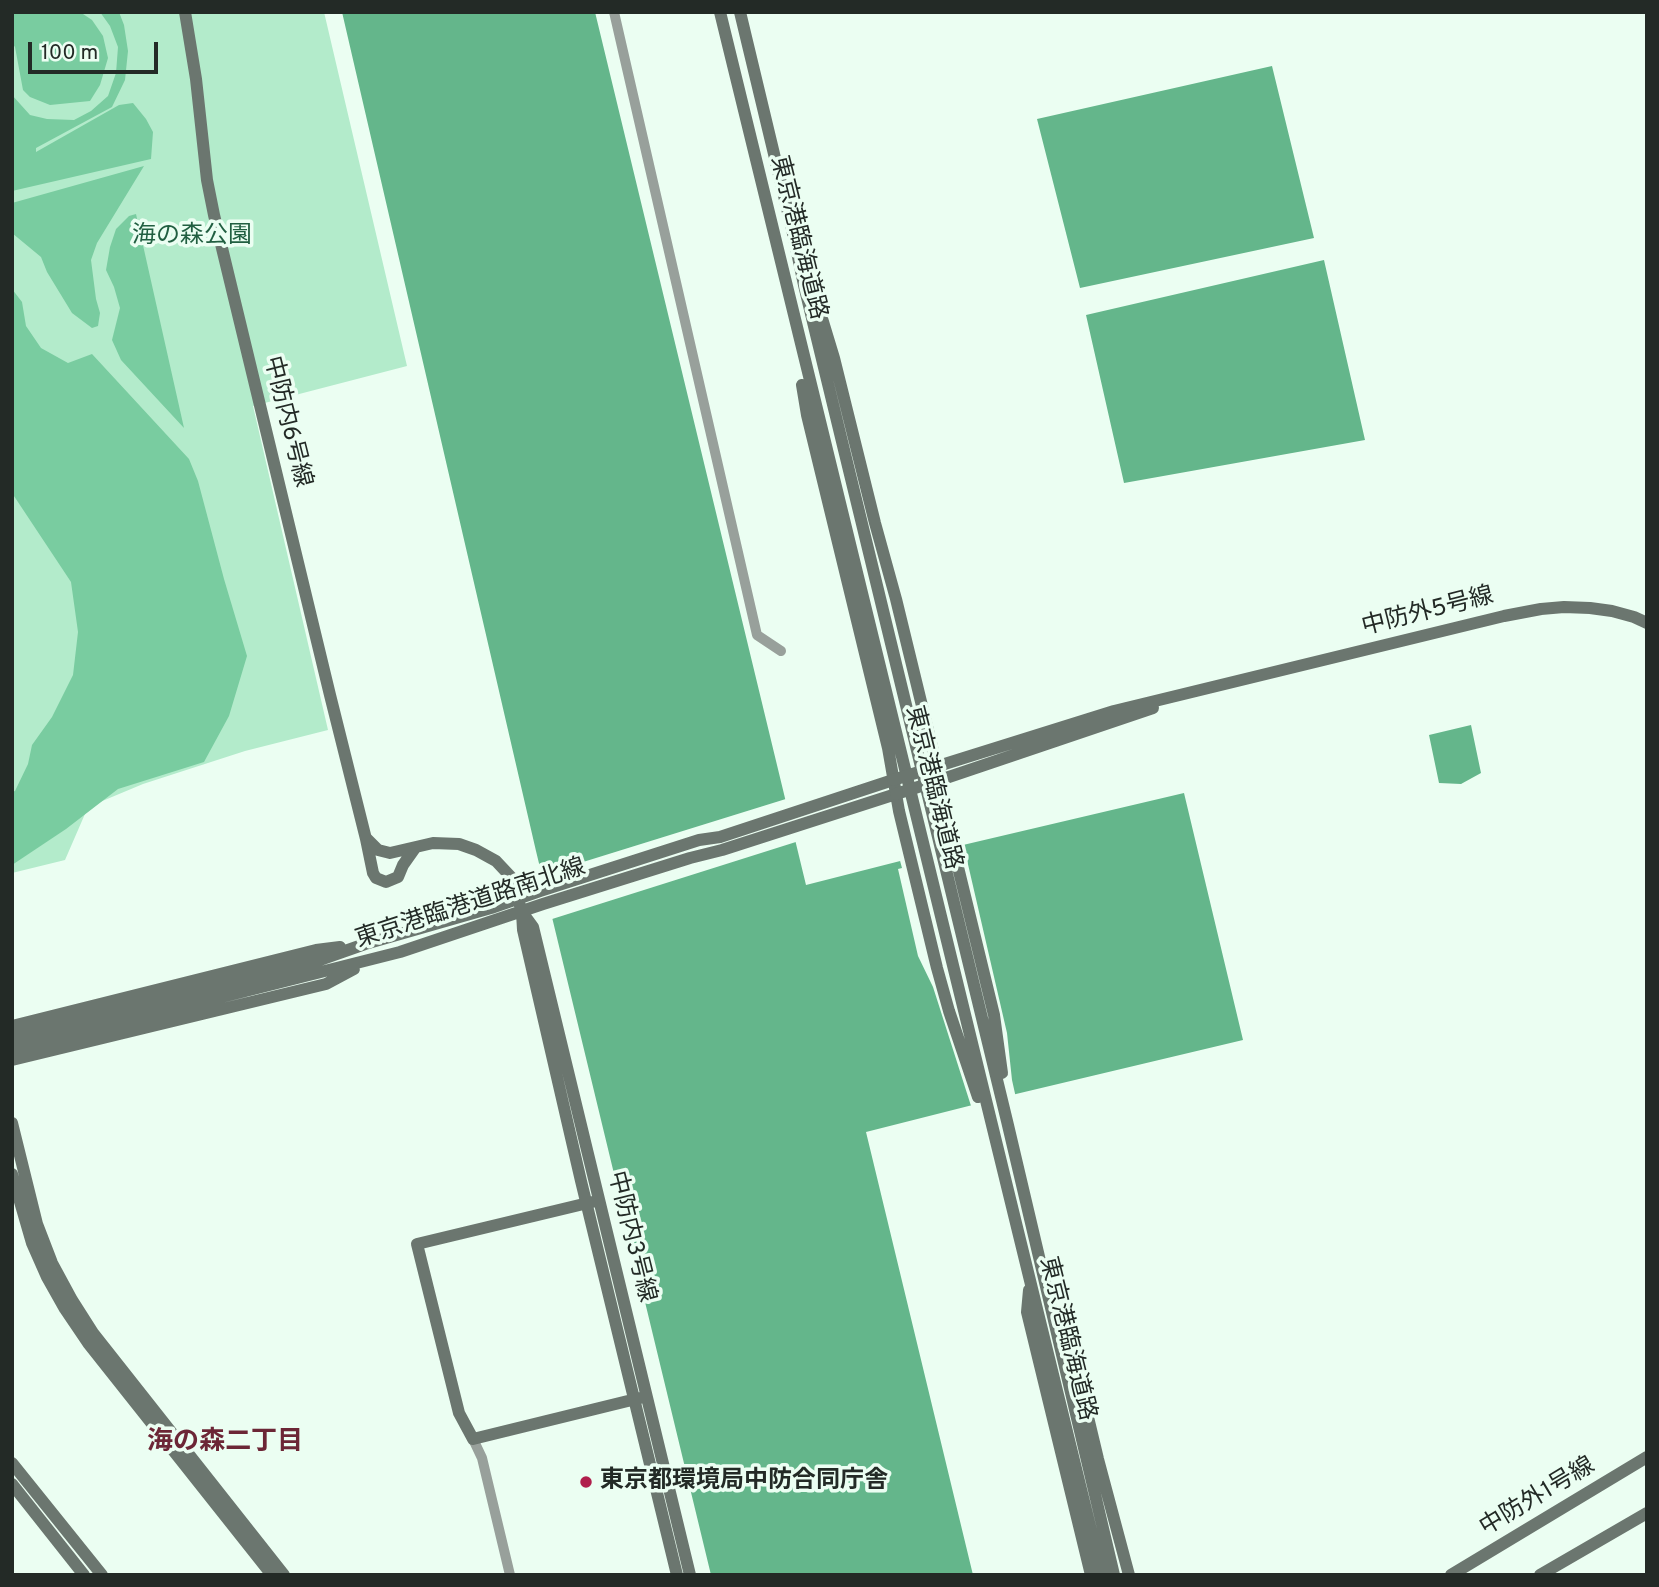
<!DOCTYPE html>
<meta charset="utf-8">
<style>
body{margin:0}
#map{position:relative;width:1659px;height:1587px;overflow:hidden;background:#ebfef2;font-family:Overpass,sans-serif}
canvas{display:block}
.frame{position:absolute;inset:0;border:14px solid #232a26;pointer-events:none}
.scale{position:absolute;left:28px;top:42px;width:130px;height:32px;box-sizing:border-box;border:4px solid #232a26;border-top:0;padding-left:9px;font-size:21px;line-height:24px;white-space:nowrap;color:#232a26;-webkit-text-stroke:5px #ebfef2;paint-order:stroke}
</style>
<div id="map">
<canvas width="1659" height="1587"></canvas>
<div class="frame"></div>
<div class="scale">100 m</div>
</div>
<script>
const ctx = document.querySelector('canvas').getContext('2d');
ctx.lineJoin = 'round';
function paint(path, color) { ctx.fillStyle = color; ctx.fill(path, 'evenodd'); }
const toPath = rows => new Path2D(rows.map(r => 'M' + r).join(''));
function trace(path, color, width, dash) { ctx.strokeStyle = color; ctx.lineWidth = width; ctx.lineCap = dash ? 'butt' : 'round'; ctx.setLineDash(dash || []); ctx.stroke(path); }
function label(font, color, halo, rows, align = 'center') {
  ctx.font = font + ' Overpass,"Noto Sans JP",sans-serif'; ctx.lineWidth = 7; ctx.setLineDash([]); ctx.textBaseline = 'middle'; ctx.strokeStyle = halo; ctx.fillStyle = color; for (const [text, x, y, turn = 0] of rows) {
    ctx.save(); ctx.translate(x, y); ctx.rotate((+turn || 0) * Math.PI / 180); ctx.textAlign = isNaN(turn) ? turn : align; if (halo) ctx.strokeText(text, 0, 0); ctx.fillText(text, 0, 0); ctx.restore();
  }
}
paint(toPath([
 [12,12,324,12,407,366,253,406,328,730,245,751,143,784,88,807,65,860,12,873]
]), '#b3ebcb');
paint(toPath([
 [12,12,80,12,92,20,103,36,108,58,100,85,90,101,50,105,30,97,23,90,15,47,12,43],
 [100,12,119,12,124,25,128,51,125,80,112,107,36,148,36,152,119,105,133,103,146,119,153,132,151,159,12,191,12,95,30,115,47,119,74,120,91,111,108,96,116,73,118,47,110,26],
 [144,166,97,243,91,260,96,299,100,313,98,326,92,328,72,313,47,272,41,257,12,233,12,203],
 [136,214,184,428,121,360,112,340,120,308,114,287,106,270,110,247,116,229,129,216],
 [12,289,22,302,26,326,41,348,68,363,92,354,189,459,198,481,224,579,247,656,229,716,204,762,118,789,66,829,12,865,12,792,15,791,28,764,32,745,52,717,73,675,78,632,71,582,12,493]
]), '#79cca0');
paint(toPath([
 [342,12,595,12,806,885,963,845,1184,793,1243,1040,1016,1094,866,1132,973,1575,711,1575,536,851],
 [1272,66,1314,238,1080,288,1037,119],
 [1324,260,1365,440,1124,483,1086,315],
 [1471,725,1481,773,1461,784,1439,783,1429,735]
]), '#64b68b');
paint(toPath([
 [789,798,799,841,549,920,538,876],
 [957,843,959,848,964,847,1007,1033,1012,1080,1016,1098,972,1109,933,987,918,956,898,869,902,868,899,857]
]), '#ebfef2');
trace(toPath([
 [614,12,757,635,781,651],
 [473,1439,482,1458,510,1575]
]), '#98a09b', 10);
trace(toPath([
 [185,12,196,79,207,180,214,215,330,695,366,839,373,873,376,878,386,882,398,877,403,865,415,848],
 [720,12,1102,1575],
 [740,12,792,229,804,285,1007,1121,1114,1575],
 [814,292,834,358,875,523,896,599,933,751,937,781,994,1015,1002,1073],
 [802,385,807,415,888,748,899,811,937,968,949,1011,978,1097],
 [935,767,1114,711,1504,616,1541,609,1564,607,1590,608,1612,611,1634,617,1647,623],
 [937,781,1153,708],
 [367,839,378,850,390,853,433,843,459,844,476,850,496,861,511,877,522,912,523,930,581,1181,677,1575],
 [522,912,533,927,690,1575],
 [12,1026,316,950,340,947],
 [12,1038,311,963,365,944,491,908,540,891,699,840,720,837,893,780],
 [12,1050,400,952,543,904,690,858,722,850,896,794],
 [12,1060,326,984,354,969],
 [12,1123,37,1224,52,1263,72,1300,93,1333,284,1575],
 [12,1174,32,1243,47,1277,65,1309,88,1343,272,1575],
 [592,1202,417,1244,459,1413,473,1439,640,1398],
 [1029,1290,1027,1312,1091,1575],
 [1064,1333,1076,1367,1098,1459,1129,1575],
 [12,1463,102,1575],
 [12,1484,84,1575],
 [1451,1575,1647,1457],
 [1540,1575,1647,1513]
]), '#6b766f', 12);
trace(toPath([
 [893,780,935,767],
 [896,794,937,781]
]), '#6b766f', 12);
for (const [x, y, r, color] of [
 [586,1482,7,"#b01e4c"]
]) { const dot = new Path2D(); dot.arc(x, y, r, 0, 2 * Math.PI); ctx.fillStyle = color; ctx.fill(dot); trace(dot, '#ebfef2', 2.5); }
label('24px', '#215f41', '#ebfef2', [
 ["海の森公園",192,237]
]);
label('24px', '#232a26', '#ebfef2', [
 ["東京港臨海道路",797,238,76],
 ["中防内6号線",286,422,76],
 ["中防外5号線",1428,613,-14],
 ["東京港臨海道路",932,788,76],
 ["東京港臨港道路南北線",471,905,-18],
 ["中防内3号線",630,1237,76],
 ["東京港臨海道路",1066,1339,76],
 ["中防外1号線",1538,1498,-31]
]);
label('bold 24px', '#232a26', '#ebfef2', [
 ["東京都環境局中防合同庁舎",600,1482]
], 'left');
label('bold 26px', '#6c2636', '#ebfef2', [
 ["海の森二丁目",225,1444]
]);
</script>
